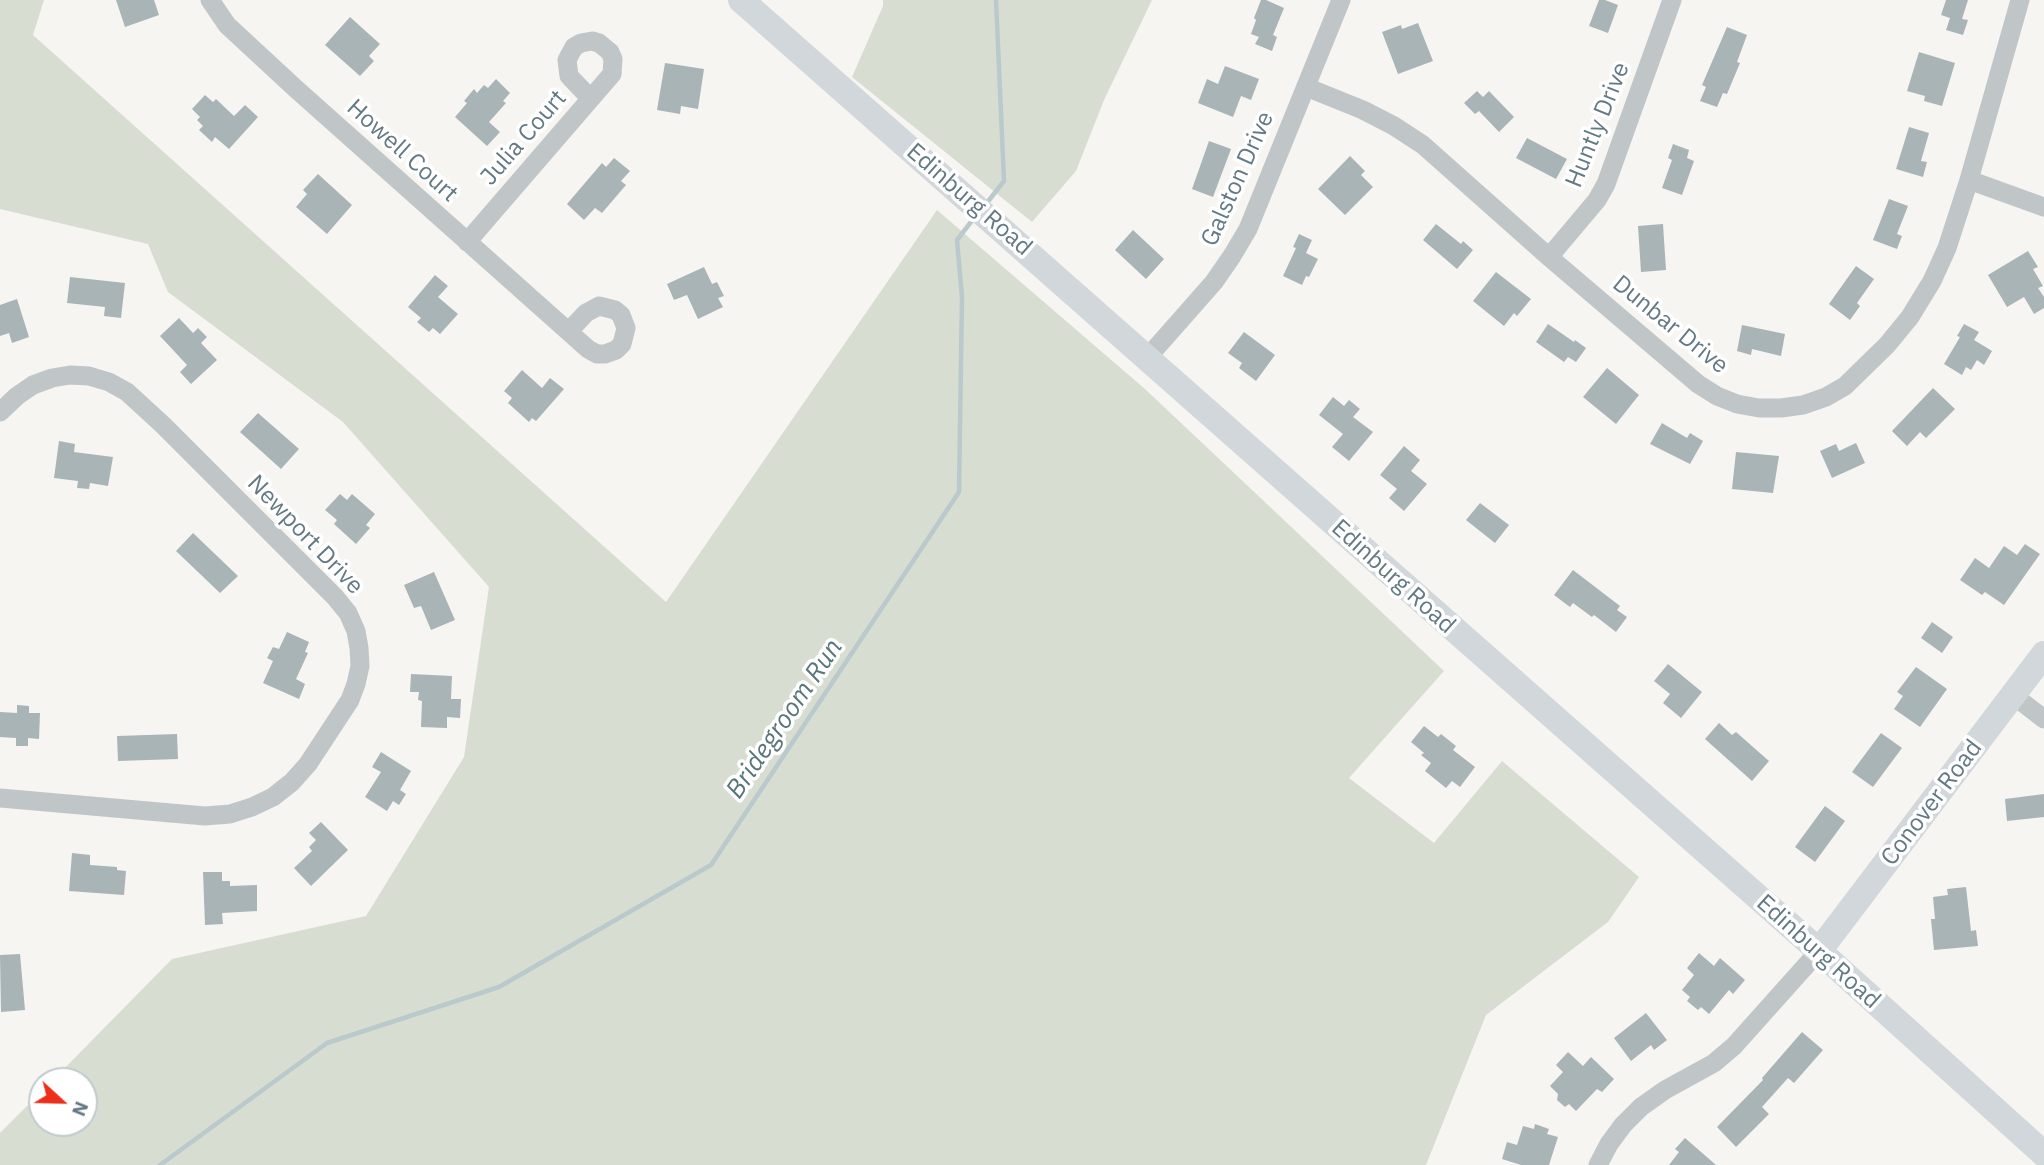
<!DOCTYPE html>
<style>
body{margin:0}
#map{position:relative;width:2044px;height:1165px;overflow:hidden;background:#f6f5f1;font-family:"IBM Plex Sans",sans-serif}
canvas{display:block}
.north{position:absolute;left:28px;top:1067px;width:70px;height:70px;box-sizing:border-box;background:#fff;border:2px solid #c1cace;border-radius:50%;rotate:112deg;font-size:19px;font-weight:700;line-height:28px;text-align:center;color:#637a84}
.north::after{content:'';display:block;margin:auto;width:24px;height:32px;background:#ed2e1a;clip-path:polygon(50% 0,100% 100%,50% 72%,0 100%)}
</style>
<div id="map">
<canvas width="2044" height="1165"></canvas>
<div class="north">N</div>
</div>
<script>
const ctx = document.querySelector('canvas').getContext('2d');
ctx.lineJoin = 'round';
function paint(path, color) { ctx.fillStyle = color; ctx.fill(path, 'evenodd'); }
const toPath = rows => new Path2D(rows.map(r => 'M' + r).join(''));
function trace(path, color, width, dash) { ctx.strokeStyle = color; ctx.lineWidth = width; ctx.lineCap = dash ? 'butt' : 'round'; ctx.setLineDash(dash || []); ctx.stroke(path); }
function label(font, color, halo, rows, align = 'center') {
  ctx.font = font + ' "IBM Plex Sans",sans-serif'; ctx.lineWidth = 7; ctx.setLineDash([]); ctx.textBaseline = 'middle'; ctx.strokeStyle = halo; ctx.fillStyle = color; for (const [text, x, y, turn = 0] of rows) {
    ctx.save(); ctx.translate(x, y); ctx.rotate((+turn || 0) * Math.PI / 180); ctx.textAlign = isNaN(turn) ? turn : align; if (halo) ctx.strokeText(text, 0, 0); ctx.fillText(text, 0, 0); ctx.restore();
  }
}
paint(toPath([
 [0,0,44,0,33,35,666,602,937,210,1145,389,1444,671,1349,778,1434,843,1502,761,1639,877,1608,922,1486,1015,1426,1165,0,1165,0,1133,42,1091,42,1123,84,1123,84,1081,52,1081,172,959,366,916,464,757,489,587,343,422,168,292,148,244,0,209],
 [883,0,1152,0,1104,100,1076,171,1032,222,852,77,883,6]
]), '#d8ddd2');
trace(toPath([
 [986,204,1004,181,996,0],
 [160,1165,327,1043,499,987,711,865,959,492,962,297,957,240,974,218]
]), '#b9c9cc', 4.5);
paint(toPath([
 [116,0,154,0,159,15,125,27],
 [1261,0,1266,0,1284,8,1273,35,1277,37,1272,51,1255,44,1259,37,1251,34,1256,20,1254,18],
 [1599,0,1605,0,1618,5,1608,33,1589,26],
 [1946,0,1968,0,1962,19,1968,20,1963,35,1946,30,1950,18,1941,15],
 [350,17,380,44,369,56,374,61,360,76,325,45],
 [1418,23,1433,61,1398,74,1382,32,1401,25,1402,29],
 [1727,27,1747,35,1737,62,1740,63,1727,94,1723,93,1717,107,1700,101,1706,87,1702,85],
 [1919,52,1955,63,1942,106,1924,101,1925,96,1907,91],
 [665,63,704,69,698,109,681,106,680,114,657,110],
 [1225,66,1259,79,1251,100,1241,96,1233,117,1198,103,1207,79,1218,84],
 [496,79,510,93,503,101,506,103,489,122,500,132,487,146,455,117,467,103,464,101,474,89,477,93,484,85,488,88],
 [1477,91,1483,97,1489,91,1514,117,1499,132,1479,111,1475,114,1464,103],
 [205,95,213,102,216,99,234,116,245,105,258,117,229,149,215,137,212,142,199,130,203,126,197,120,200,117,192,109],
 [1909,127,1929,133,1921,161,1927,162,1923,177,1896,169],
 [1527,138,1567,159,1556,179,1516,158],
 [1209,141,1231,149,1213,197,1192,189],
 [1673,144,1689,150,1687,158,1694,161,1682,195,1662,188,1672,160,1668,158],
 [1350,156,1365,171,1361,175,1373,187,1345,215,1318,189],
 [614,158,630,171,621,181,626,185,602,213,595,208,584,220,567,204,602,163,606,167],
 [318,174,352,205,327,234,296,207,307,194,303,190],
 [1889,199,1908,206,1897,234,1902,236,1897,249,1873,240],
 [1436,224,1461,244,1463,241,1473,250,1457,269,1423,240],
 [1663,224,1666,270,1641,272,1638,226],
 [1133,230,1164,259,1146,279,1115,250],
 [1299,234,1312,240,1306,253,1302,251,1318,259,1309,277,1306,276,1302,285,1283,276,1296,248,1293,247],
 [2028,251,2038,267,2033,269,2043,286,2038,288,2044,297,2044,308,2034,314,2024,297,2007,307,1988,275],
 [1856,266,1874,279,1857,303,1860,306,1850,320,1829,304],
 [704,267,712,284,717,282,724,296,718,298,723,307,698,319,687,295,674,300,667,284],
 [1496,272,1531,299,1517,316,1514,313,1504,326,1473,301],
 [435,275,448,286,438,297,458,314,440,334,433,328,429,332,417,322,421,318,408,307],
 [70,277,125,283,121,318,104,316,105,307,67,303],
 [17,299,29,337,12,343,9,333,0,336,0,305],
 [179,318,193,333,198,328,207,337,201,343,217,360,191,384,180,372,187,365,160,336],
 [1548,324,1574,342,1575,340,1586,348,1576,362,1568,357,1564,362,1536,342],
 [1964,324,1979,332,1974,340,1992,351,1984,365,1977,360,1971,370,1966,367,1962,375,1944,364,1960,337,1957,336],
 [1742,325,1785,334,1781,356,1752,349,1751,355,1737,351],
 [1244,332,1275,355,1256,381,1239,368,1242,363,1228,353],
 [1607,368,1639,395,1616,424,1583,397],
 [522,370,542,388,550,378,564,389,536,421,532,418,529,422,508,403,512,398,504,391],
 [1933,388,1955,409,1926,438,1920,432,1907,446,1892,431],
 [1333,397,1344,406,1349,400,1360,409,1353,417,1373,432,1349,461,1332,447,1343,434,1319,415],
 [258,413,299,449,281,469,240,432],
 [1662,423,1687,438,1690,433,1703,441,1690,464,1650,444],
 [59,441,75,444,74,452,113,457,108,486,90,483,89,489,77,488,78,481,54,478],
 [1856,443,1865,463,1832,478,1820,451,1836,444,1839,451],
 [1404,446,1420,460,1411,471,1427,484,1404,511,1389,498,1397,489,1380,475],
 [1736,452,1779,456,1773,493,1732,489],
 [340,494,347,500,352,494,375,514,366,525,370,528,356,544,334,524,337,520,325,510],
 [1480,503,1509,525,1495,543,1466,520],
 [193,533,238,576,220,593,176,551],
 [2025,544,2040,554,2004,605,1985,592,1982,595,1960,580,1975,558,1989,568,2004,546,2017,555],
 [1573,570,1620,606,1617,610,1627,617,1616,632,1594,615,1592,617,1573,603,1570,607,1554,595],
 [434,572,455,620,431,630,421,606,414,608,404,585],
 [1932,622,1953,637,1942,653,1921,638],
 [287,632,309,642,305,652,308,653,296,679,305,684,299,699,263,683,273,661,267,658,273,647,279,649],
 [1668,664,1702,692,1681,718,1663,703,1670,694,1654,681],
 [1916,667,1947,689,1920,727,1894,709,1903,696,1897,692],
 [411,674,452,676,451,699,461,699,460,718,447,717,447,728,421,727,422,701,418,700,419,692,410,692],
 [17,705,29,706,29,713,40,713,39,739,28,738,28,746,16,746,16,738,0,737,0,712,17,713],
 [1719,723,1732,735,1736,732,1769,761,1752,781,1705,739],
 [1424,726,1438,737,1441,734,1456,746,1453,750,1475,767,1460,787,1452,781,1446,788,1425,771,1431,763,1421,755,1424,753,1411,742],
 [1881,733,1902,748,1873,787,1852,772],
 [177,734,178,759,118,761,117,736],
 [381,752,411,771,400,790,406,794,399,805,393,801,387,811,365,797,381,772,372,767],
 [2044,794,2044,817,2007,821,2005,799],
 [1825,806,1845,821,1815,862,1795,847],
 [321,822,348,850,311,886,294,868,312,851,309,847,316,840,309,833],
 [72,853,90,855,90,865,117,867,117,870,126,871,124,895,69,891],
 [203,872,222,872,222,881,230,881,230,886,257,885,257,911,222,913,223,924,205,925],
 [1966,887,1971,931,1976,930,1978,946,1934,950,1931,919,1935,919,1933,897,1948,895,1947,889],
 [1699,953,1714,966,1720,958,1745,980,1733,994,1729,990,1709,1014,1701,1007,1698,1010,1687,1001,1690,997,1682,990,1694,975,1687,968],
 [20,954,25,1010,1,1012,0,955],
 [1646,1013,1667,1040,1654,1050,1651,1045,1631,1061,1614,1038],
 [1802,1032,1823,1050,1794,1083,1788,1078,1762,1107,1769,1114,1736,1147,1717,1127,1763,1080,1762,1078],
 [1568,1052,1583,1066,1591,1057,1614,1079,1602,1092,1597,1089,1576,1111,1569,1104,1565,1107,1557,1100,1558,1094,1550,1086,1563,1072,1556,1065],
 [1535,1124,1549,1129,1547,1134,1558,1137,1549,1165,1521,1165,1502,1159,1507,1142,1517,1145,1523,1126,1534,1129],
 [1685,1138,1716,1165,1669,1165,1679,1152,1675,1149]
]), '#a9b4b7');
trace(toPath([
 [210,0,227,25,295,88,588,349,597,354,605,354,616,350,622,344,626,328,621,315,615,310,599,306,586,313,569,331],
 [1306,87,1363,110,1394,126,1423,145,1549,257,1698,384,1717,396,1737,404,1759,408,1781,408,1803,405,1826,397,1845,386,1887,345,1910,317,1932,281,1947,248,1969,180,2020,0],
 [1969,180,2044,207],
 [467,242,612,74,613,59,610,52,599,43,592,41,581,43,574,47,567,60,569,76,590,98],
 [1549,257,1597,200,1606,184,1672,0],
 [1147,358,1214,282,1232,256,1248,229,1341,0],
 [0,412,17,396,33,385,52,378,70,375,89,376,109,382,127,392,163,425,335,597,348,613,356,631,359,648,360,666,356,684,350,700,308,764,292,782,273,797,252,807,230,814,205,816,0,798],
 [2013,695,2044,719],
 [1598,1165,1609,1144,1623,1125,1641,1107,1665,1090,1714,1063,1734,1046,1819,951]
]), '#c0c6c8', 19);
trace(toPath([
 [741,0,1819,951,2044,1154],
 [1819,951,2044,654]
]), '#d1d7da', 26);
label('24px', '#637a84', '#fff', [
 ["Huntly Drive",1598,125,-68],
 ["Julia Court",524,138,-49],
 ["Howell Court",402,151,42],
 ["Galston Drive",1238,179,-66],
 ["Edinburg Road",969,200,41],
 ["Dunbar Drive",1670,325,39],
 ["Newport Drive",305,535,46],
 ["Edinburg Road",1393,577,42],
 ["Conover Road",1932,803,-53],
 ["Edinburg Road",1818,952,42]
]);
label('italic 26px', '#59767b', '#fff', [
 ["Bridegroom Run",785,719,-56]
]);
</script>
